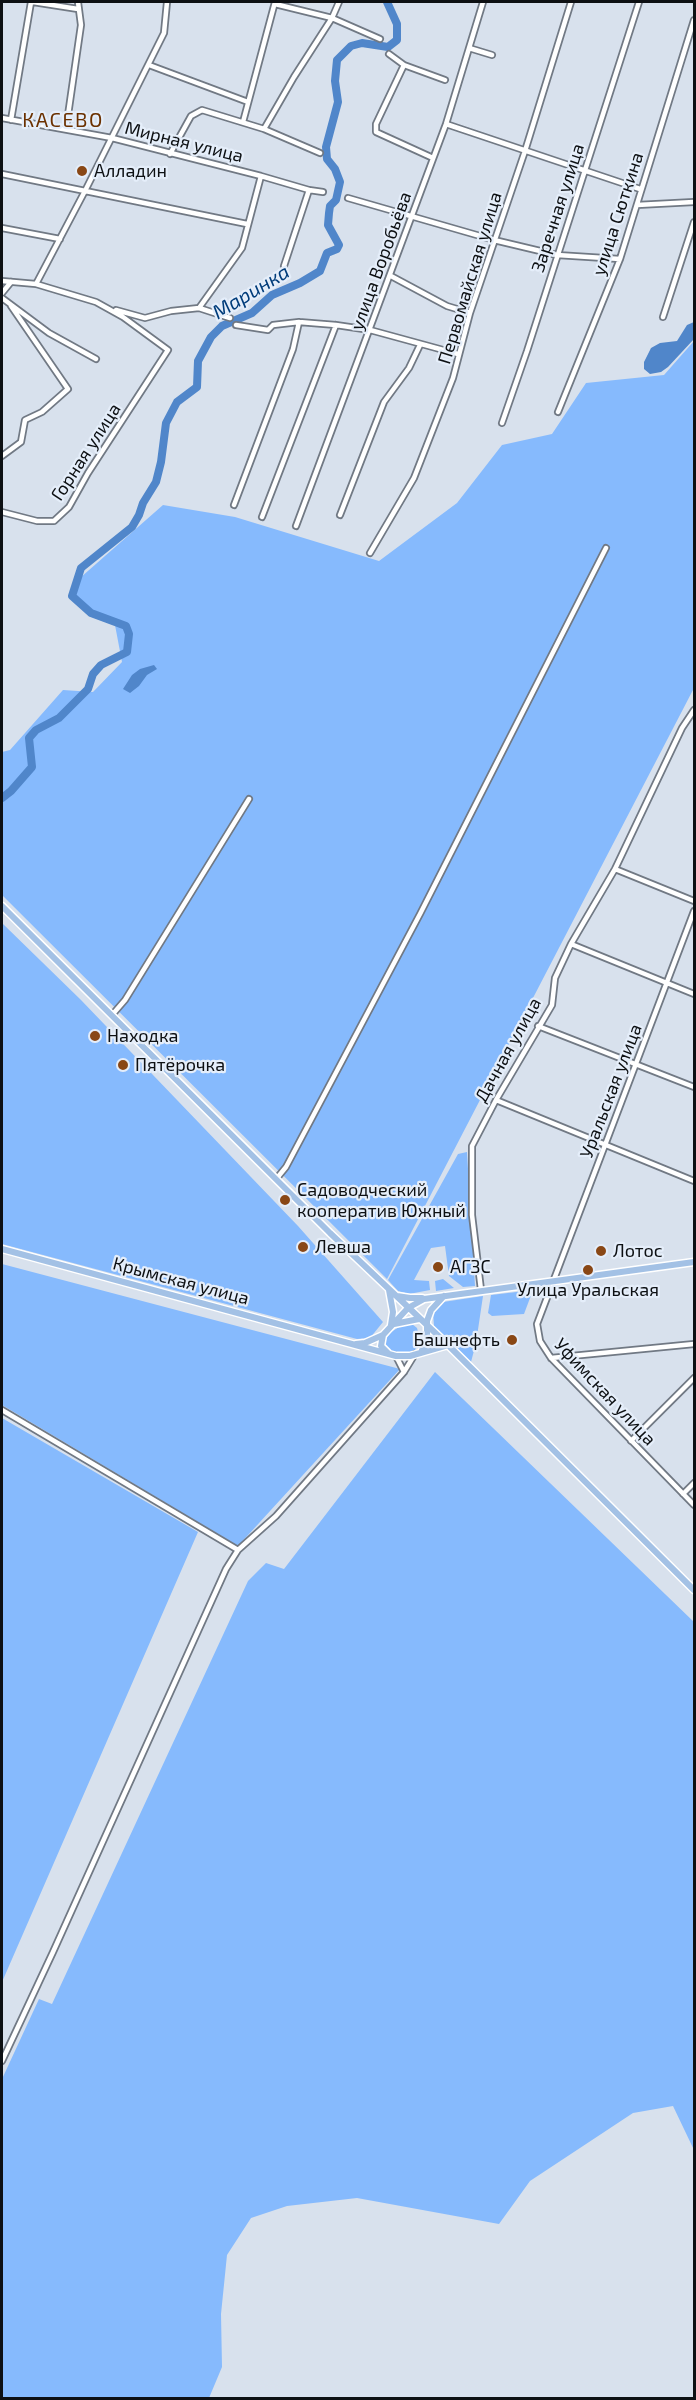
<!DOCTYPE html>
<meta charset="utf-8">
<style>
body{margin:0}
#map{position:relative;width:696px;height:2400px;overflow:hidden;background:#d8e1ed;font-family:"Exo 2",sans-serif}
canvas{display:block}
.frame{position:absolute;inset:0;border:3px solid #0d1013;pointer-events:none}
</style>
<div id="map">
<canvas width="696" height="2400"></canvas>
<div class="frame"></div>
</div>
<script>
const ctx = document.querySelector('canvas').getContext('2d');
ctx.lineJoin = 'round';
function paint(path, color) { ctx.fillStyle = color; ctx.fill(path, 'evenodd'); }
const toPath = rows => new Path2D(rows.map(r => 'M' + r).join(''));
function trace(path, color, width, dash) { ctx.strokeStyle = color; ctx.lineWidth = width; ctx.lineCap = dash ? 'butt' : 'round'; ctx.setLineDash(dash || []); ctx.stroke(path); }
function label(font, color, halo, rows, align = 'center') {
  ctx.font = font + ' "Exo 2",sans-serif'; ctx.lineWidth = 4.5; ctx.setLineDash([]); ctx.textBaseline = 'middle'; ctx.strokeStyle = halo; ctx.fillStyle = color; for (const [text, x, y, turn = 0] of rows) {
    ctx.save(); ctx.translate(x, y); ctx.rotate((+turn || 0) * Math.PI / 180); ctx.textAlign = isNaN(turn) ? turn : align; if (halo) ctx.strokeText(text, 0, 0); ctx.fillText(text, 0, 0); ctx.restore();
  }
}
paint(toPath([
 [694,341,694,688,387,1279,2,895,2,752,10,750,63,690,93,692,122,662,115,625,89,616,78,604,72,585,163,505,235,517,379,561,457,503,502,445,552,434,586,383,664,375],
 [2,923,81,1000,298,1226,383,1322,370,1338,357,1339,2,1244],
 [467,1152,475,1286,463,1287,449,1276,445,1246,431,1248,414,1280,429,1281,430,1290,409,1294,398,1291,388,1280,458,1154],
 [2,1264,400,1369,238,1546,2,1405],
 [443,1279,454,1288,436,1291,435,1281],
 [533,1290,524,1314,492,1316,488,1313,491,1295],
 [483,1296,476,1343,471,1362,434,1326,433,1312,443,1302],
 [404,1324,412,1324,417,1328,421,1342,414,1351,405,1355,393,1354,384,1346,386,1339,391,1332],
 [435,1372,694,1622,694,2150,673,2106,633,2113,530,2181,499,2224,357,2198,287,2206,251,2218,227,2255,221,2314,222,2367,209,2398,2,2398,2,2079,39,1999,52,2004,248,1581,266,1563,284,1569],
 [2,1418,198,1532,2,1982]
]), '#86bafd');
paint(toPath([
 [694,322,694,339,668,367,661,372,650,374,644,369,644,362,651,348,660,343,677,341,687,325],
 [154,665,157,669,147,675,139,686,130,693,123,689,132,675,140,669]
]), '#5086ca');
trace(toPath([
 [2,798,11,791,32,767,29,738,36,730,59,718,88,689,93,674,101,665,127,652,129,634,126,626,91,613,72,596,81,568,132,527,139,515,143,503,156,482,161,462,166,423,177,402,197,387,198,361,211,337,222,326,252,313,272,295,300,283,320,271,327,253,337,249,339,245,328,225,329,213,330,206,336,200,340,182,335,169,327,159,326,147,338,102,335,81,337,60,351,46,362,43,388,47,397,40,397,24,387,2]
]), '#5086ca', 8);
const minor = toPath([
 [33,2,78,9],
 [275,4,332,18,380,39],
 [469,48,492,55],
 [389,54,404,65,445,80],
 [149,65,248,102],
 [404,65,376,124,376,132,433,158],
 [2,118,112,138,261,176,309,190,323,192],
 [11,120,31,2],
 [243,122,275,2],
 [446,124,640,189],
 [66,129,81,25,78,2],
 [264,129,294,77,332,18,339,2],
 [170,154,191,116,202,110,264,129,320,153],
 [2,174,247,224],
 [348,198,494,240,557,255,620,259],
 [637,205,694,202],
 [2,228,60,239],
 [284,266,309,190],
 [391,276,447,306,470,313],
 [2,281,36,284,96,302,123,317,168,350,88,473,69,507,54,521,37,521,2,512],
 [36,284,86,189,164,33,167,2],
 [2,293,11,282],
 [2,298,49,333,96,359],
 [199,308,230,318],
 [116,310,145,318,171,311,199,308,242,248,261,176],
 [663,317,694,222],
 [236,325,268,330,273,325,299,322,336,325,370,330,458,354],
 [558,412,620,259,694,20],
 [502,423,527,351,639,2],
 [2,456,21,442,25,420,42,412,68,389,11,306],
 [234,505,293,349,299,322],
 [340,515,384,402,409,368,420,345],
 [262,517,336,325],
 [296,526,446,124,483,2],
 [370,553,414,478,453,378,470,313,525,151,571,2],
 [615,869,694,901],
 [694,911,537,1324,540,1341,551,1358,694,1505],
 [571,944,694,994],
 [112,1015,125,1000,249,799],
 [538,1026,694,1087],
 [496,1100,694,1181],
 [277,1178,286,1167,420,914,606,548],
 [481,1290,472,1215,472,1146,496,1100,552,1005,555,978,571,944,615,869,682,728,694,710],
 [396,1356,404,1372],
 [551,1358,694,1344],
 [2,1410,238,1550],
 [631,1441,694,1378],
 [683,1494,694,1483],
 [2,2061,53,1952,226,1569,238,1550,276,1516,404,1372,415,1354]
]);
const major = toPath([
 [2,906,330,1233,448,1345,694,1590],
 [2,1249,396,1356,410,1356,448,1345],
 [389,1290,393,1312,391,1325],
 [397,1296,410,1298,422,1298],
 [394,1324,419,1319],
 [356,1344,365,1343,383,1335],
 [422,1350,427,1340,427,1321,431,1310,444,1296],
 [388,1353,381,1346,383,1335,408,1308,424,1299,694,1262]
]);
trace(minor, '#717984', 8);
trace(major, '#fff', 9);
trace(minor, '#fff', 4.5);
trace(major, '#a3c1e5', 6);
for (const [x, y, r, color] of [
 [82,171,6,"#894715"],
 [95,1036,6,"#894715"],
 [123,1065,6,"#894715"],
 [285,1200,6,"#894715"],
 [303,1247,6,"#894715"],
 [601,1251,6,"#894715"],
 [438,1267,6,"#894715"],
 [588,1270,6,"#894715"],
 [512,1340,6,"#894715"]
]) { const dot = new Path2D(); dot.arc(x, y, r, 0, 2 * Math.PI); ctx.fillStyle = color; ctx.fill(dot); trace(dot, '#e5eefa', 2); }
label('18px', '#0d1013', '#e5eefa', [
 ["Мирная улица",184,142,14],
 ["Заречная улица",558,208,-72],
 ["улица Сюткина",618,214,-72],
 ["улица Воробьёва",381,261,-70],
 ["Первомайская улица",470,278,-73],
 ["Горная улица",86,452,-57],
 ["Дачная улица",508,1050,-61],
 ["Уральская улица",611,1091,-69],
 ["Крымская улица",181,1281,15],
 ["Уфимская улица",605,1392,47]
]);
label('18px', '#0d1013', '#e5eefa', [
 ["Алладин",94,171],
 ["Находка",107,1036],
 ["Пятёрочка",135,1065],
 ["Садоводческий",297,1190],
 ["кооператив Южный",297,1211],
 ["Левша",315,1247],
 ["Лотос",613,1251],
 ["АГЗС",450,1267],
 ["Улица Уральская",588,1290,"center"],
 ["Башнефть",500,1340,"right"]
], 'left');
ctx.letterSpacing = '1.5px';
label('20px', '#6b3100', '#e5eefa', [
 ["КАСЕВО",63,120]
]);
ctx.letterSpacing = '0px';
label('italic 20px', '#003c7a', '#e5eefa', [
 ["Маринка",251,292,-31]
]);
</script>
